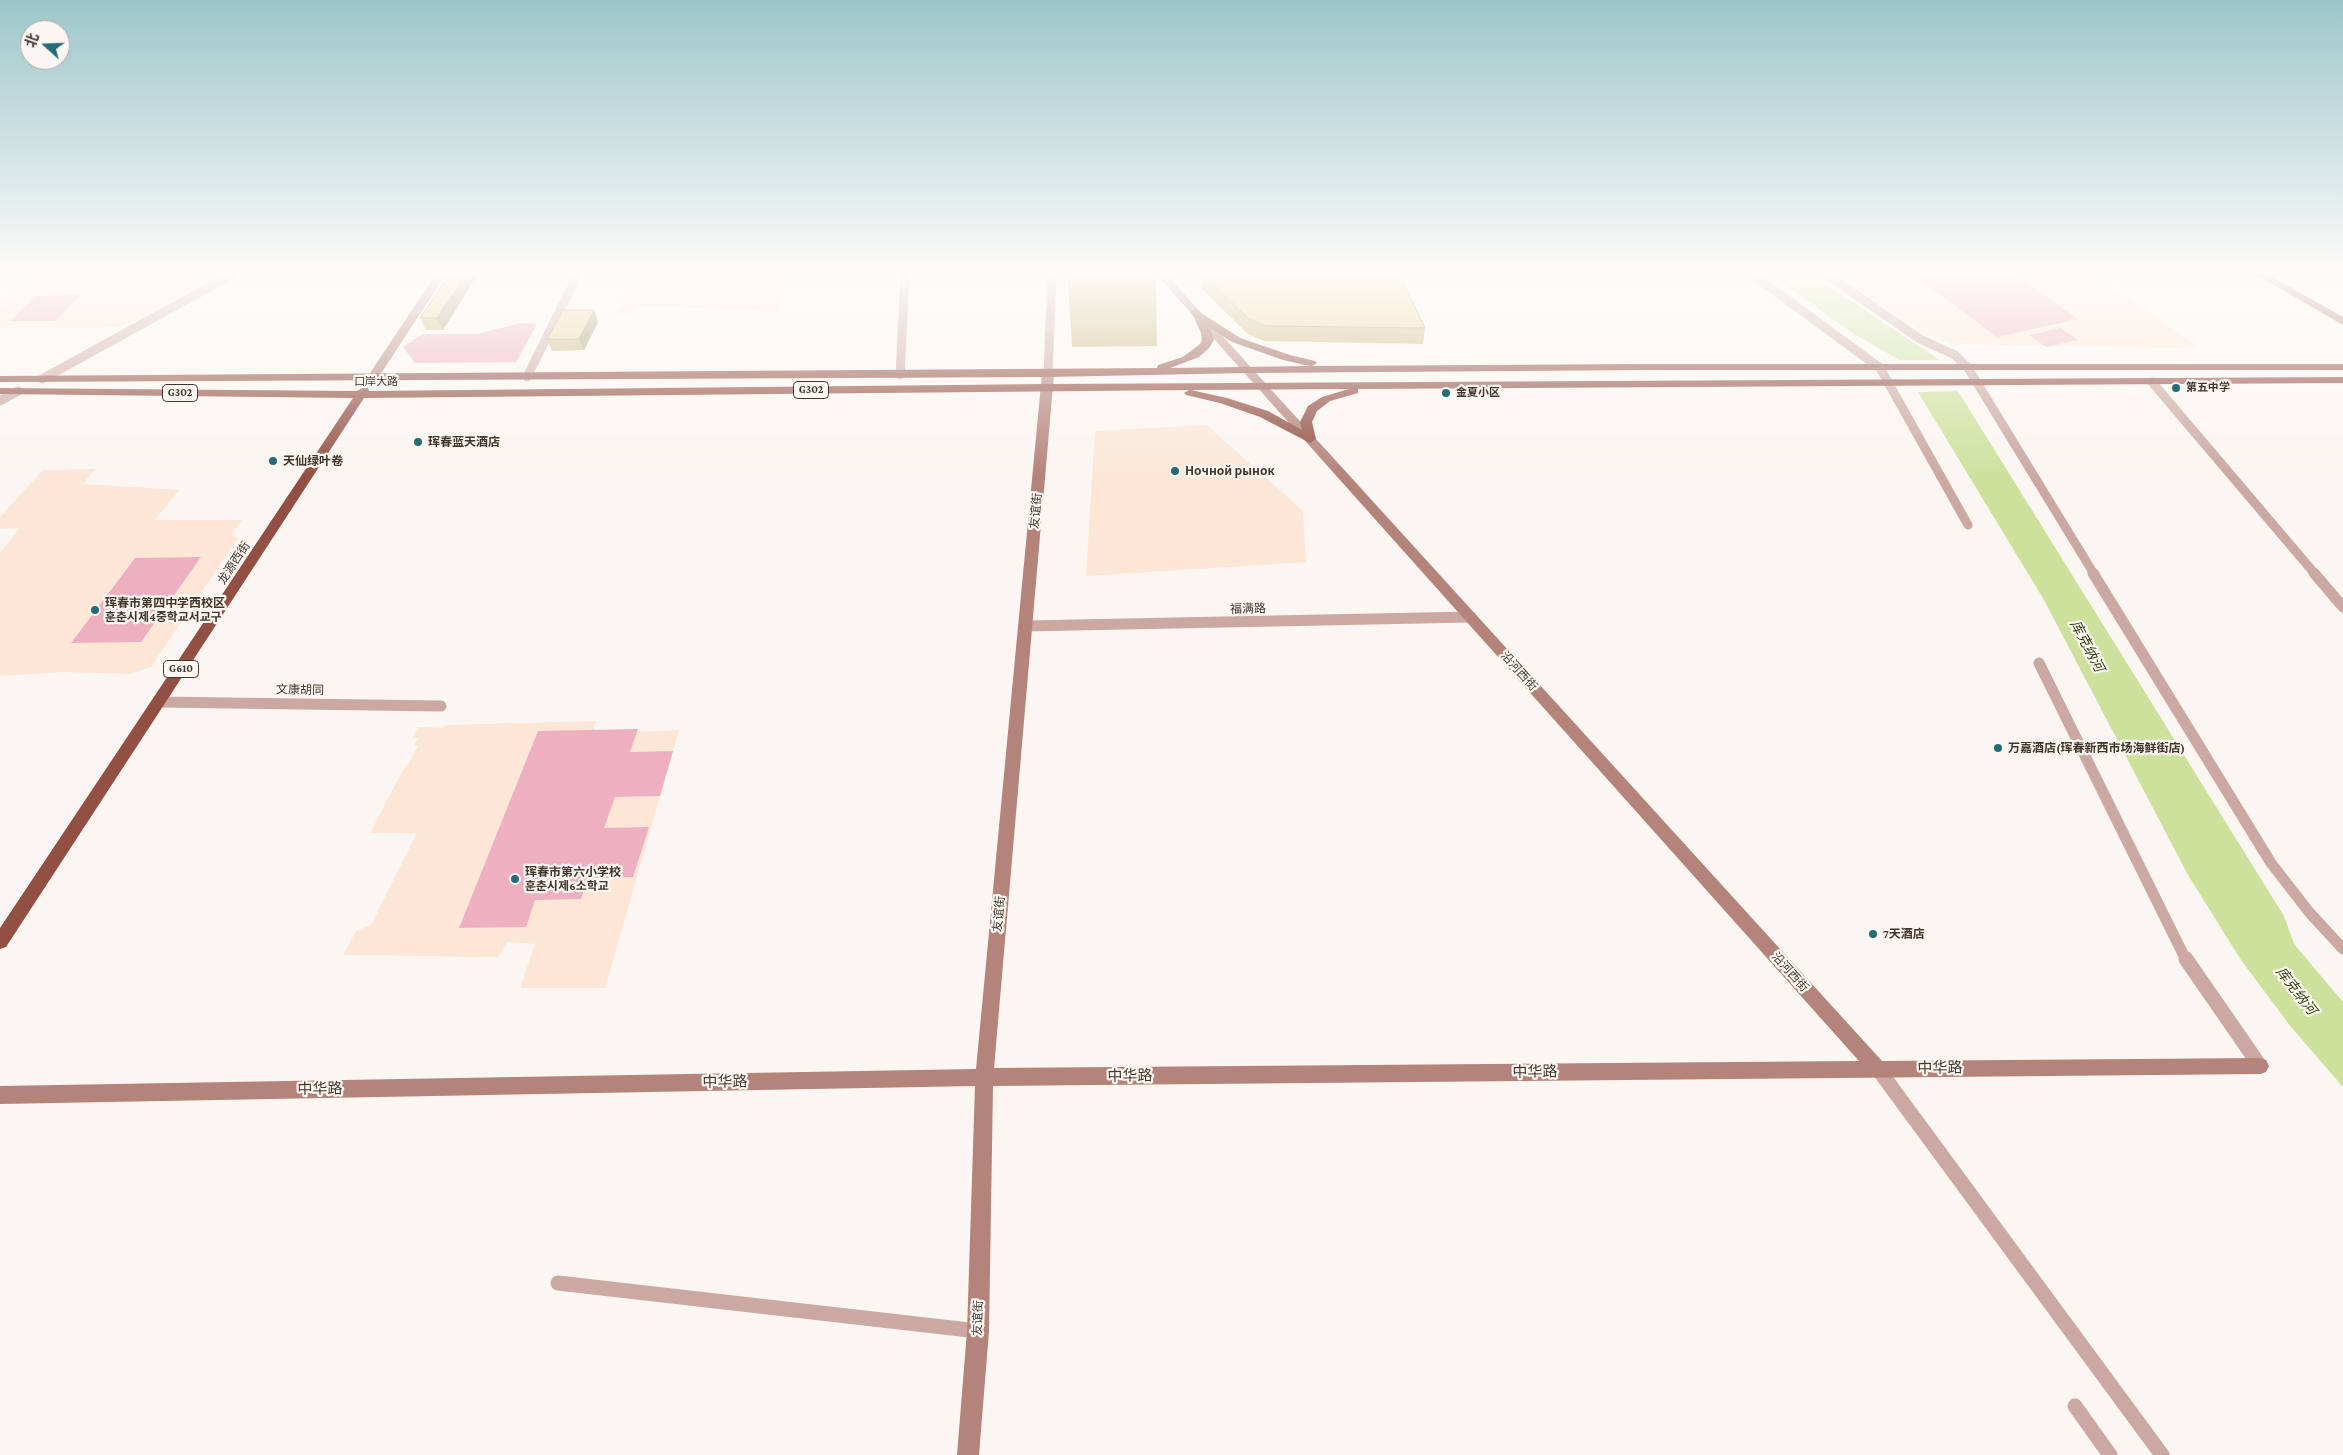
<!DOCTYPE html>
<meta charset="utf-8">
<style>
body{margin:0}
#map{position:relative;width:2343px;height:1455px;overflow:hidden;background:#fbf6f1;font-family:"Crimson Pro","Noto Sans SC",serif}
canvas{display:block}
.north{position:absolute;left:20px;top:20px;width:50px;height:50px;box-sizing:border-box;background:#fbf6f1;border:1px solid #b1a9a3;border-radius:50%;rotate:290deg;font-size:14px;font-weight:700;line-height:20px;text-align:center;color:#41362d}
.north::after{content:'';display:block;margin:auto;width:18px;height:22px;background:#256c79;clip-path:polygon(50% 0,100% 100%,50% 72%,0 100%)}
</style>
<div id="map">
<canvas width="2343" height="1455"></canvas>
<div class="north">北</div>
</div>
<script>
const ctx = document.querySelector('canvas').getContext('2d');
ctx.lineJoin = 'round';
function paint(path, color) { ctx.fillStyle = color; ctx.fill(path, 'evenodd'); }
const toPath = rows => new Path2D(rows.map(r => 'M' + r).join(''));
function trace(path, color, width, dash) { ctx.strokeStyle = color; ctx.lineWidth = width; ctx.lineCap = dash ? 'butt' : 'round'; ctx.setLineDash(dash || []); ctx.stroke(path); }
function label(font, color, halo, rows, align = 'center') {
  ctx.font = font + ' "Crimson Pro","Noto Sans SC","Noto Sans KR",serif'; ctx.lineWidth = 4.5; ctx.setLineDash([]); ctx.textBaseline = 'middle'; ctx.strokeStyle = halo; ctx.fillStyle = color; for (const [text, x, y, turn = 0] of rows) {
    ctx.save(); ctx.translate(x, y); ctx.rotate((+turn || 0) * Math.PI / 180); ctx.textAlign = isNaN(turn) ? turn : align; if (halo) ctx.strokeText(text, 0, 0); ctx.fillText(text, 0, 0); ctx.restore();
  }
}
paint(toPath([
 [36,274,220,274,121,327,0,328,0,307],
 [642,274,790,274,776,312,638,305,630,315,614,315],
 [1837,274,2092,274,2197,345,2183,348,1951,344,1923,332],
 [1207,425,1303,511,1306,562,1086,576,1095,431],
 [95,469,83,484,179,490,155,520,242,520,231,535,238,538,151,667,130,674,64,672,0,676,0,553,20,528,0,529,0,517,43,470],
 [596,721,592,734,679,730,605,988,520,988,535,944,507,942,498,957,343,955,356,931,371,925,417,833,370,833,404,768,406,768,418,746,414,745,418,738,412,738,418,727,443,728,445,725]
]), '#fce7d7');
paint(toPath([
 [1912,274,2013,274,2078,319,1997,337],
 [80,295,55,321,10,321,36,296],
 [521,323,537,324,516,362,415,363,403,347,423,334,477,334],
 [2061,328,2078,340,2046,347,2029,335],
 [201,557,141,642,71,643,135,558],
 [638,729,630,752,673,751,660,796,615,797,604,828,649,827,633,877,588,878,581,899,535,900,526,927,459,928,538,731]
]), '#eeb0c0');
paint(toPath([
 [1769,274,1811,274,1938,359,2284,916,2294,944,2343,1002,2343,1087,2291,1027,2241,960,2188,875,2044,600,1898,359,1854,334]
]), '#cde19d');
paint(toPath([
 [1895,360,1941,360,1961,391,1915,392]
]), '#fbf6f1');
trace(toPath([
 [1752,274,1880,368,1968,525],
 [1826,274,1920,339,1955,355,1968,368,2094,574],
 [1162,275,1181,274],
 [1048,374,1052,274],
 [900,375,905,274],
 [527,377,578,274],
 [42,379,233,274],
 [2152,382,2315,574],
 [0,401,18,391]
]), '#cba9a2', 9);
trace(toPath([
 [2093,573,2271,863,2309,912,2343,949],
 [2314,573,2343,607],
 [1026,626,1471,617],
 [2039,663,2186,960],
 [159,702,441,706]
]), '#cba9a2', 11);
trace(toPath([
 [2186,959,2260,1066],
 [1878,1069,2162,1455],
 [558,1283,978,1331],
 [2075,1406,2110,1455]
]), '#cba9a2', 15);
paint(toPath([
 [436,274,446,274,378,378,370,378,368,376,436,274],
 [1156,274,1166,274,1882,1061,2260,1058,2266,1060,2269,1066,2266,1072,2260,1074,993,1086,989,1331,979,1455,957,1455,967,1331,975,1086,0,1104,0,1086,976,1069,1042,374,1048,371,1054,374,994,1068,1859,1061,1156,274]
]), '#b4837a');
paint(toPath([
 [2255,274,2267,274,2343,317,2343,325,2255,274]
]), '#a2685d');
paint(toPath([
 [1195,309,1240,338,1290,355,1315,361,1317,363,1312,366,1647,364,2343,364,2343,370,1647,370,1247,373,1048,377,0,382,0,376,1157,368,1158,365,1183,357,1200,344,1202,340,1201,333,1194,317,1190,312,1195,309],
 [1210,328,1232,342,1283,360,1310,366,1170,368,1199,357,1209,348,1214,340,1210,328],
 [2343,377,2343,383,1358,389,1358,393,1330,401,1317,411,1312,422,1316,439,1310,443,1260,417,1220,403,1186,395,1184,393,1189,390,364,398,6,947,0,949,0,928,353,398,0,394,0,388,357,391,364,387,368,388,369,391,1048,384,2343,377],
 [1349,389,1322,397,1308,406,1300,422,1302,430,1268,411,1227,398,1191,390,1349,389]
]), '#925044');
paint(toPath([
 [450,274,478,274,443,330,426,330,420,318],
 [1202,274,1399,274,1425,328,1423,344,1265,341,1248,334,1202,289],
 [1156,281,1157,346,1072,347,1068,282],
 [594,310,598,322,584,350,552,351,547,339]
]), '#c8b579');
paint(toPath([
 [466,274,478,274,443,330,437,318],
 [594,310,598,322,584,350,579,339]
]), '#a39363');
const building = toPath([
 [450,274,466,274,437,318,420,318,450,274],
 [1069,274,1155,274,1156,281,1068,282,1069,274],
 [1203,274,1399,274,1425,328,1266,326,1249,319,1203,274],
 [563,310,594,310,579,339,547,339,563,310]
]);
paint(building, '#e9d28d');
trace(building, '#a39363', 1);
const sky = ctx.createLinearGradient(0, 0, 0, 477);
sky.addColorStop(0, '#9dc6ca');
sky.addColorStop(0.57, '#fdfbf9');
sky.addColorStop(1, '#fdfbf900');
ctx.fillStyle = sky;
ctx.fillRect(0, 0, 2343, 477);
for (const [x, y, r, color] of [
 [2176,388,5,"#256c79"],
 [1446,393,5,"#256c79"],
 [418,442,5,"#256c79"],
 [273,461,5,"#256c79"],
 [1175,471,5,"#256c79"],
 [95,610,5,"#256c79"],
 [1998,748,5,"#256c79"],
 [515,879,5,"#256c79"],
 [1873,934,5,"#256c79"]
]) { const dot = new Path2D(); dot.arc(x, y, r, 0, 2 * Math.PI); ctx.fillStyle = color; ctx.fill(dot); trace(dot, '#fbf6f1', 2); }
label('11px', '#41362d', '#fbf6f1', [
 ["口岸大路",376,382]
]);
label('bold 11px', '#41362d', '#fbf6f1', [
 ["第五中学",2186,388],
 ["金夏小区",1456,393]
], 'left');
for (const [x, y, w] of [
 [811,390,35],
 [180,393,35],
 [181,669,35]
]) { const box = new Path2D(); box.roundRect(x - w / 2, y - 8.5, w, 17, 4); ctx.fillStyle = '#fbf6f1'; ctx.fill(box); trace(box, '#41362d', 1); }
label('bold 11px', '#41362d', null, [
 ["G302",811,390],
 ["G302",180,393],
 ["G610",181,669]
]);
label('bold 12px', '#41362d', '#fbf6f1', [
 ["珲春蓝天酒店",428,442],
 ["天仙绿叶卷",283,461],
 ["Ночной рынок",1185,471],
 ["珲春市第四中学西校区",105,603],
 ["훈춘시제4중학교서교구",105,617],
 ["万嘉酒店(珲春新西市场海鲜街店)",2008,748],
 ["珲春市第六小学校",525,872],
 ["훈춘시제6소학교",525,886],
 ["7天酒店",1883,934]
], 'left');
label('12px', '#41362d', '#fbf6f1', [
 ["友谊街",1036,511,-85],
 ["龙源西街",234,563,-57],
 ["福满路",1248,609,-1],
 ["沿河西街",1519,671,48],
 ["文康胡同",300,690,1],
 ["友谊街",999,914,-85],
 ["沿河西街",1790,972,48],
 ["友谊街",978,1318,-88]
]);
label('italic 14px', '#323e0c', '#fbf6f1', [
 ["库克纳河",2087,646,62],
 ["库克纳河",2296,991,52]
]);
label('15px', '#41362d', '#fbf6f1', [
 ["中华路",1940,1068,-1],
 ["中华路",1535,1072,-1],
 ["中华路",1130,1076,-1],
 ["中华路",725,1082,-1],
 ["中华路",320,1089,-1]
]);
</script>
